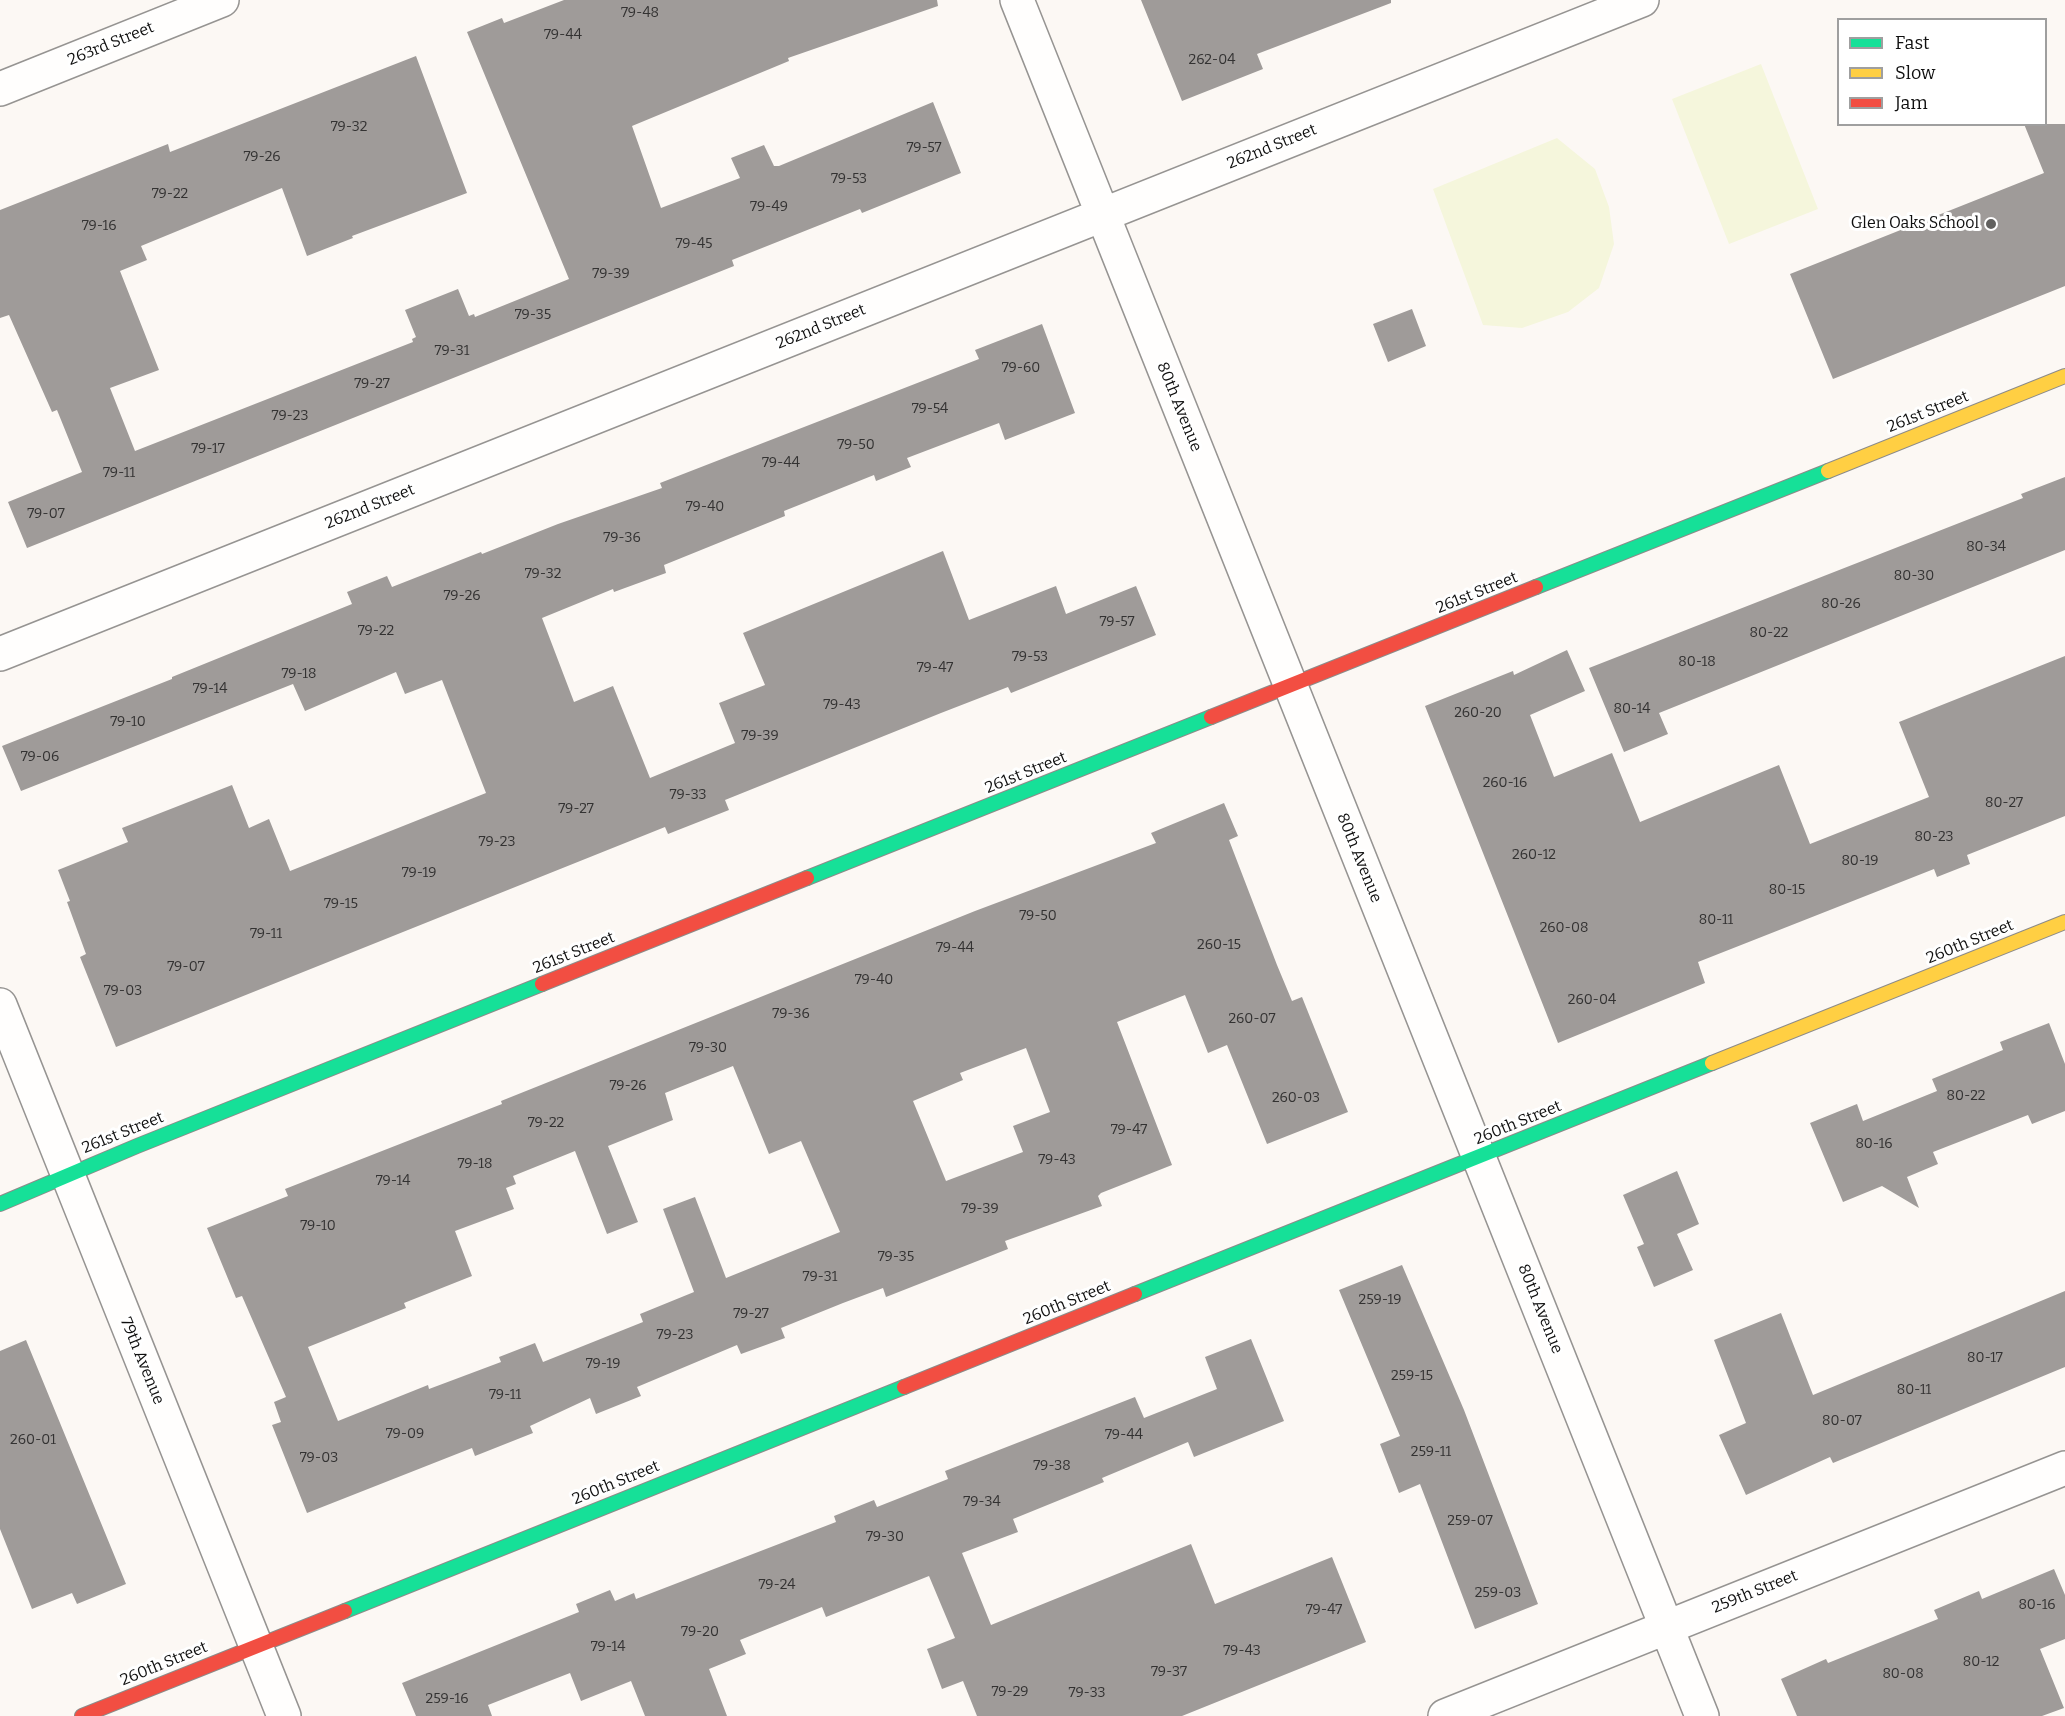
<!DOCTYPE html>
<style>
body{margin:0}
#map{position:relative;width:2065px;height:1716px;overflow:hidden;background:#fcf8f4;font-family:Bitter,serif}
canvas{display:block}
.legend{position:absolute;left:1837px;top:18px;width:210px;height:108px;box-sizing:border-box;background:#fff;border:2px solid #9f9f9f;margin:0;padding:8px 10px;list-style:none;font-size:18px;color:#0f0f0f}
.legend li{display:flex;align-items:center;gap:12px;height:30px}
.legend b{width:30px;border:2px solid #9f9f9f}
</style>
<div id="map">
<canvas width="2065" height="1716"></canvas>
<ul class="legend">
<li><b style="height:8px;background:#16e098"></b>Fast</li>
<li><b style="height:8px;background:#ffcf43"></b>Slow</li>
<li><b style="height:8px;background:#f24e42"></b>Jam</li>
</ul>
</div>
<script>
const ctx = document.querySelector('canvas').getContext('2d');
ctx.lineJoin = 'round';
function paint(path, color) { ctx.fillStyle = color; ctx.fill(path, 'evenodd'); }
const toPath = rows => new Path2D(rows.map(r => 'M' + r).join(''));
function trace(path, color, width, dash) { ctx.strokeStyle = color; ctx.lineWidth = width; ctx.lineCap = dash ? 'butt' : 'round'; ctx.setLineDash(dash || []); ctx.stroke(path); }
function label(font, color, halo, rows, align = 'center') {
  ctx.font = font + ' Bitter,serif'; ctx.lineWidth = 6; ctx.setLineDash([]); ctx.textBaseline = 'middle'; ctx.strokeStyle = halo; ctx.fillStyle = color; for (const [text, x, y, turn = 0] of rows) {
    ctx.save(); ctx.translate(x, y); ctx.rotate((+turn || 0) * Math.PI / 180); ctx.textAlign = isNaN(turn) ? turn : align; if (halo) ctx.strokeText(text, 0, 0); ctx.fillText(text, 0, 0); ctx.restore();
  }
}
paint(toPath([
 [1761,64,1818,209,1729,244,1672,99],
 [1557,138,1595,169,1609,207,1614,244,1599,288,1568,312,1522,328,1483,325,1433,189]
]), '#f5f6dc');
paint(toPath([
 [564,0,937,0,938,6,788,58,789,61,632,126,661,208,740,178,731,158,764,145,774,166,779,166,933,102,961,173,862,213,860,209,732,260,734,266,27,548,8,502,82,472,57,410,52,412,9,315,0,318,0,210,168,144,170,152,416,56,467,193,352,236,353,238,307,256,282,188,141,246,147,260,120,271,159,370,110,388,135,451,413,342,412,339,416,337,405,310,458,289,469,316,474,314,475,317,569,279,467,32,502,18,504,23],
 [1141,0,1391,0,1391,3,1257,54,1263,69,1182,101],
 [2024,124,2065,124,2065,286,1833,379,1790,274,2044,173],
 [1412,309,1426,346,1388,362,1373,324],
 [1042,324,1075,413,1005,440,999,423,907,458,911,467,876,481,874,475,784,511,785,516,664,565,666,573,614,592,613,589,542,618,574,702,613,686,650,778,735,743,719,703,765,685,743,633,943,551,969,620,1056,586,1066,614,1136,586,1156,635,1011,693,1008,687,941,713,725,800,729,810,668,834,665,827,116,1047,80,957,86,954,67,902,70,901,58,870,128,842,122,828,232,785,249,828,269,819,290,871,486,793,442,680,405,694,396,672,305,711,293,684,21,791,2,746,172,679,172,677,352,604,347,592,387,576,392,587,481,552,482,554,558,524,662,488,660,483,979,359,975,350],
 [2065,477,2065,550,1659,713,1668,734,1624,752,1589,668,2023,498,2021,494],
 [1567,650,1585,691,1530,715,1554,777,1612,753,1640,822,1779,765,1810,844,1929,797,1899,722,2065,656,2065,816,1967,855,1970,864,1937,877,1934,869,1698,962,1705,983,1558,1043,1425,706,1513,671,1514,675],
 [1224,803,1238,836,1229,840,1277,965,1292,1001,1302,997,1348,1112,1267,1144,1227,1045,1208,1053,1185,995,1117,1022,1172,1165,1101,1193,1098,1196,1102,1206,1005,1241,1008,1249,886,1297,883,1288,843,1303,781,1328,785,1338,741,1354,737,1345,637,1387,641,1396,596,1414,590,1398,530,1426,533,1433,475,1456,472,1448,307,1513,272,1425,281,1422,274,1402,286,1397,242,1296,236,1298,207,1228,288,1196,285,1189,502,1104,501,1101,541,1085,975,911,1156,843,1151,833],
 [1026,1048,1050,1112,1013,1126,1023,1152,946,1181,913,1101,963,1080,960,1073],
 [733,1066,769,1154,801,1141,840,1232,726,1278,695,1197,663,1209,694,1292,640,1314,643,1322,543,1362,535,1343,499,1357,501,1362,429,1389,428,1385,338,1421,308,1347,406,1308,404,1303,472,1276,455,1231,514,1209,506,1188,516,1184,513,1176,575,1151,607,1234,638,1222,608,1146,673,1120,665,1093],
 [2049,1023,2065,1064,2065,1111,2032,1124,2028,1115,1933,1152,1938,1164,1907,1177,1919,1208,1882,1186,1843,1202,1810,1123,1857,1104,1863,1121,1937,1091,1932,1079,2003,1050,2000,1042],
 [1677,1171,1699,1224,1677,1234,1693,1270,1654,1287,1637,1247,1644,1244,1623,1195],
 [1402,1265,1464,1410,1538,1604,1475,1629,1420,1484,1399,1493,1380,1444,1400,1436,1339,1290],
 [2065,1291,2065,1367,1833,1463,1830,1457,1746,1495,1719,1435,1746,1423,1714,1340,1781,1313,1813,1395],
 [1251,1339,1284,1421,1194,1457,1188,1442,1102,1478,1104,1482,1013,1519,1018,1532,962,1553,991,1625,1191,1544,1215,1604,1332,1557,1366,1642,1182,1716,977,1716,963,1681,942,1689,927,1649,955,1638,929,1576,826,1617,822,1607,740,1640,746,1654,709,1669,727,1716,645,1716,631,1681,581,1701,570,1673,488,1705,492,1716,416,1716,402,1683,579,1612,576,1604,610,1590,615,1601,634,1593,636,1599,836,1522,834,1516,874,1500,877,1507,948,1479,945,1471,1135,1397,1144,1418,1217,1389,1205,1357],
 [26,1340,126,1584,77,1604,72,1593,32,1609,0,1529,0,1351],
 [2054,1569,2065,1595,2065,1639,2040,1649,2064,1708,2042,1716,1797,1716,1781,1679,1826,1659,1828,1663,1938,1619,1934,1610,1979,1591,1982,1599]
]), '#9f9b99');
const street = toPath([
 [1017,0,1702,1716],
 [0,89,222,0],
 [0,654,1642,0],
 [0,1005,284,1716],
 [1445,1716,2065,1468]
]);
const fast = toPath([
 [1536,587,1828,471],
 [807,878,1211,717],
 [0,1204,137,1146,542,984],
 [1135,1294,1712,1063],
 [345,1611,904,1387]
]);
const slow = toPath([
 [1828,471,2065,376],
 [1712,1063,2065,922]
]);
const jam = toPath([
 [1211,717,1536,587],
 [542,984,807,878],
 [904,1387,1135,1294],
 [82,1716,345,1611]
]);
trace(street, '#969492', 36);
trace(fast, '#8c8b89', 16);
trace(slow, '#8c8b89', 16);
trace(jam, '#8c8b89', 16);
trace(street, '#fffefd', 33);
trace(fast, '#16e098', 14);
trace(slow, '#ffcf43', 14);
trace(jam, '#f24e42', 14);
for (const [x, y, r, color] of [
 [1991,224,6,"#62615f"]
]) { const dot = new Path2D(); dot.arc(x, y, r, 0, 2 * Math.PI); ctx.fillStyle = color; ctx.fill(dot); trace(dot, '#fff', 2); }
label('14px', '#333232', null, [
 ["79-48",640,13],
 ["79-44",563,35],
 ["262-04",1212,60],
 ["79-32",349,127],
 ["79-57",924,148],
 ["79-26",262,157],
 ["79-53",849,179],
 ["79-22",170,194],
 ["79-49",769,207],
 ["79-16",99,226],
 ["79-45",694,244],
 ["79-39",611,274],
 ["79-35",533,315],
 ["79-31",452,351],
 ["79-60",1021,368],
 ["79-27",372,384],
 ["79-54",930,409],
 ["79-23",290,416],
 ["79-50",856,445],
 ["79-17",208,449],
 ["79-44",781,463],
 ["79-11",119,473],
 ["79-40",705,507],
 ["79-07",46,514],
 ["79-36",622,538],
 ["80-34",1986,547],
 ["79-32",543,574],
 ["80-30",1914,576],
 ["79-26",462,596],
 ["80-26",1841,604],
 ["79-57",1117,622],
 ["79-22",376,631],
 ["80-22",1769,633],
 ["79-53",1030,657],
 ["80-18",1697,662],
 ["79-47",935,668],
 ["79-18",299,674],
 ["79-14",210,689],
 ["79-43",842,705],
 ["80-14",1632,709],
 ["260-20",1478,713],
 ["79-10",128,722],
 ["79-39",760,736],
 ["79-06",40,757],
 ["260-16",1505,783],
 ["79-33",688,795],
 ["80-27",2004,803],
 ["79-27",576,809],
 ["80-23",1934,837],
 ["79-23",497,842],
 ["260-12",1534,855],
 ["80-19",1860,861],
 ["79-19",419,873],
 ["80-15",1787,890],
 ["79-15",341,904],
 ["79-50",1038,916],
 ["80-11",1716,920],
 ["260-08",1564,928],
 ["79-11",266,934],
 ["260-15",1219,945],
 ["79-44",955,948],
 ["79-07",186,967],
 ["79-40",874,980],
 ["79-03",123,991],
 ["260-04",1592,1000],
 ["79-36",791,1014],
 ["260-07",1252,1019],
 ["79-30",708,1048],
 ["79-26",628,1086],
 ["80-22",1966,1096],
 ["260-03",1296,1098],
 ["79-22",546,1123],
 ["79-47",1129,1130],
 ["80-16",1874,1144],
 ["79-43",1057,1160],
 ["79-18",475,1164],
 ["79-14",393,1181],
 ["79-39",980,1209],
 ["79-10",318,1226],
 ["79-35",896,1257],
 ["79-31",820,1277],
 ["259-19",1380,1300],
 ["79-27",751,1314],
 ["79-23",675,1335],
 ["80-17",1985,1358],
 ["79-19",603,1364],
 ["259-15",1412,1376],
 ["80-11",1914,1390],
 ["79-11",505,1395],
 ["80-07",1842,1421],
 ["79-09",405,1434],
 ["79-44",1124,1435],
 ["260-01",33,1440],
 ["259-11",1431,1452],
 ["79-03",319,1458],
 ["79-38",1052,1466],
 ["79-34",982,1502],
 ["259-07",1470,1521],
 ["79-30",885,1537],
 ["79-24",777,1585],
 ["259-03",1498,1593],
 ["80-16",2037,1605],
 ["79-47",1324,1610],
 ["79-20",700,1632],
 ["79-14",608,1647],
 ["79-43",1242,1651],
 ["80-12",1981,1662],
 ["79-37",1169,1672],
 ["80-08",1903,1674],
 ["79-29",1010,1692],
 ["79-33",1087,1693],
 ["259-16",447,1699]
]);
label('16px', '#0f0f0f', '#fff', [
 ["263rd Street",111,44,-22],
 ["262nd Street",1272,147,-22],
 ["262nd Street",821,327,-22],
 ["80th Avenue",1179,407,68],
 ["261st Street",1928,412,-22],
 ["262nd Street",370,507,-22],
 ["261st Street",1477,593,-22],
 ["261st Street",1026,773,-22],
 ["80th Avenue",1359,858,68],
 ["260th Street",1970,942,-22],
 ["261st Street",574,953,-22],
 ["260th Street",1518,1123,-22],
 ["261st Street",123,1133,-22],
 ["260th Street",1067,1303,-22],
 ["80th Avenue",1540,1309,68],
 ["79th Avenue",142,1361,68],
 ["260th Street",616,1483,-22],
 ["259th Street",1755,1592,-22],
 ["260th Street",164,1664,-22]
]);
label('16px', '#0f0f0f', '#fff', [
 ["Glen Oaks School",1979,224]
], 'right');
</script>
